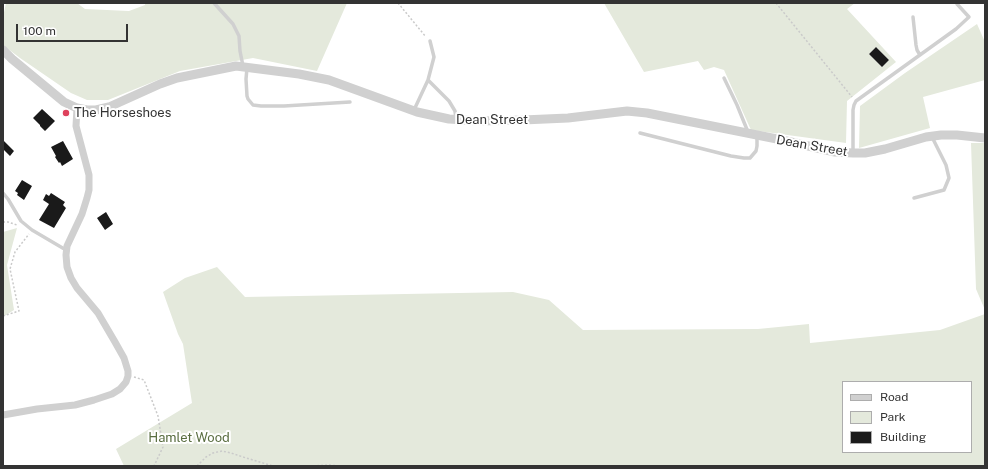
<!DOCTYPE html>
<style>
body{margin:0}
#map{position:relative;width:988px;height:469px;overflow:hidden;background:#fff;font-family:"Public Sans",sans-serif}
canvas{display:block}
.frame{position:absolute;inset:0;border:4px solid #333;pointer-events:none}
.legend{position:absolute;left:842px;top:381px;width:130px;height:72px;box-sizing:border-box;background:#fff;border:1px solid #adadad;margin:0;padding:5px 7px;list-style:none;font-size:12px;color:#333}
.legend li{display:flex;align-items:center;gap:8px;height:20px}
.legend b{width:20px;border:1px solid #adadad}
.scale{position:absolute;left:16px;top:24px;width:112px;height:18px;box-sizing:border-box;border:2px solid #333;border-top:0;padding-left:5px;font-size:12px;line-height:14px;white-space:nowrap;color:#333;-webkit-text-stroke:3px #fff;paint-order:stroke}
</style>
<div id="map">
<canvas width="988" height="469"></canvas>
<div class="frame"></div>
<ul class="legend">
<li><b style="height:5px;background:#d0d0d0"></b>Road</li>
<li><b style="height:11px;background:#e4e9dc"></b>Park</li>
<li><b style="height:11px;background:#1a1a1a"></b>Building</li>
</ul>
<div class="scale">100 m</div>
</div>
<script>
const ctx = document.querySelector('canvas').getContext('2d');
ctx.lineJoin = 'round';
function paint(path, color) { ctx.fillStyle = color; ctx.fill(path, 'evenodd'); }
const toPath = rows => new Path2D(rows.map(r => 'M' + r).join(''));
function trace(path, color, width, dash) { ctx.strokeStyle = color; ctx.lineWidth = width; ctx.lineCap = dash ? 'butt' : 'round'; ctx.setLineDash(dash || []); ctx.stroke(path); }
function label(font, color, halo, rows, align = 'center') {
  ctx.font = font + ' "Public Sans",sans-serif'; ctx.lineWidth = 4; ctx.setLineDash([]); ctx.textBaseline = 'middle'; ctx.strokeStyle = halo; ctx.fillStyle = color; for (const [text, x, y, turn = 0] of rows) {
    ctx.save(); ctx.translate(x, y); ctx.rotate((+turn || 0) * Math.PI / 180); ctx.textAlign = isNaN(turn) ? turn : align; if (halo) ctx.strokeText(text, 0, 0); ctx.fillText(text, 0, 0); ctx.restore();
  }
}
paint(toPath([
 [6,3,77,3,85,9,129,11,145,5,145,3,347,3,317,71,253,58,180,71,108,100,87,100,71,93,20,58,3,45,3,17],
 [604,3,855,3,847,9,896,62,847,101,846,143,751,130,724,70,714,67,704,70,698,61,644,72],
 [876,47,889,60,882,67,869,54],
 [977,24,985,42,985,80,923,97,930,128,859,148,860,106,905,73],
 [971,143,985,143,985,310,976,289],
 [17,228,7,265,14,310,3,317,3,232],
 [217,267,245,297,513,292,549,300,583,330,758,329,809,324,810,343,940,330,985,314,985,466,124,466,116,449,192,403,183,344,178,334,163,292,185,278],
 [843,382,971,382,971,452,843,452]
]), '#e4e9dc');
paint(toPath([
 [876,47,889,60,882,67,869,54],
 [42,109,55,121,45,131,40,126,40,125,33,118],
 [3,140,14,151,10,156,3,149],
 [63,141,73,159,62,166,60,162,59,163,55,157,56,156,51,147],
 [22,180,32,186,24,200,17,195,18,193,15,191],
 [51,193,65,202,63,205,66,208,54,228,39,220,49,204,43,200,46,194,49,196],
 [106,212,113,224,105,230,97,218]
]), '#1a1a1a');
trace(toPath([
 [398,3,426,37],
 [776,3,852,97],
 [3,222,8,222,17,225],
 [3,316,19,311,10,269,15,252,29,234],
 [134,377,144,380,158,416,163,447,154,466],
 [197,466,206,457,213,453,222,451,231,453,243,457,273,466],
 [313,466,328,465,341,466]
]), '#cacaca', 1.5, [2, 2]);
trace(toPath([
 [214,3,233,24,239,36,240,51,243,66],
 [913,17,916,45,917,50,920,55],
 [247,68,246,79,247,96,248,99,253,105,261,106,284,106,350,102],
 [724,78,737,105,748,132],
 [428,80,449,101,455,111,456,119],
 [414,110,428,80,434,57,430,41],
 [640,133,731,156,744,158,750,158,756,151,757,146,757,137],
 [853,152,853,110,854,105,856,101,956,29,969,17,957,4],
 [3,193,8,199,21,221,32,230,66,250],
 [914,198,944,190,949,178,946,165,932,137]
]), '#d0d0d0', 3.5);
trace(toPath([
 [3,415,37,409,75,405,94,400,112,394,120,389,126,382,128,376,128,371,124,358,115,342,98,313,77,288,71,278,67,267,66,255,67,246,82,214,87,198,89,190,89,175,76,126,77,108]
]), '#d0d0d0', 7);
trace(toPath([
 [3,50,12,59,64,102,77,108,87,110,96,110,109,107,160,84,177,78,236,66,299,74,329,80,417,112,449,119,479,121,523,120,568,118,627,111,647,113,782,140,817,148,835,152,853,153,865,153,885,149,926,137,941,135,957,135,985,138]
]), '#d0d0d0', 9);
for (const [x, y, r, color] of [
 [66,113,4,"#de415c"]
]) { const dot = new Path2D(); dot.arc(x, y, r, 0, 2 * Math.PI); ctx.fillStyle = color; ctx.fill(dot); trace(dot, '#fff', 1.5); }
label('13px', '#333', '#fff', [
 ["The Horseshoes",74,113]
], 'left');
label('13px', '#333', '#fff', [
 ["Dean Street",492,120],
 ["Dean Street",812,146,10]
]);
label('13px', '#5a6e41', '#fff', [
 ["Hamlet Wood",189,438]
]);
</script>
